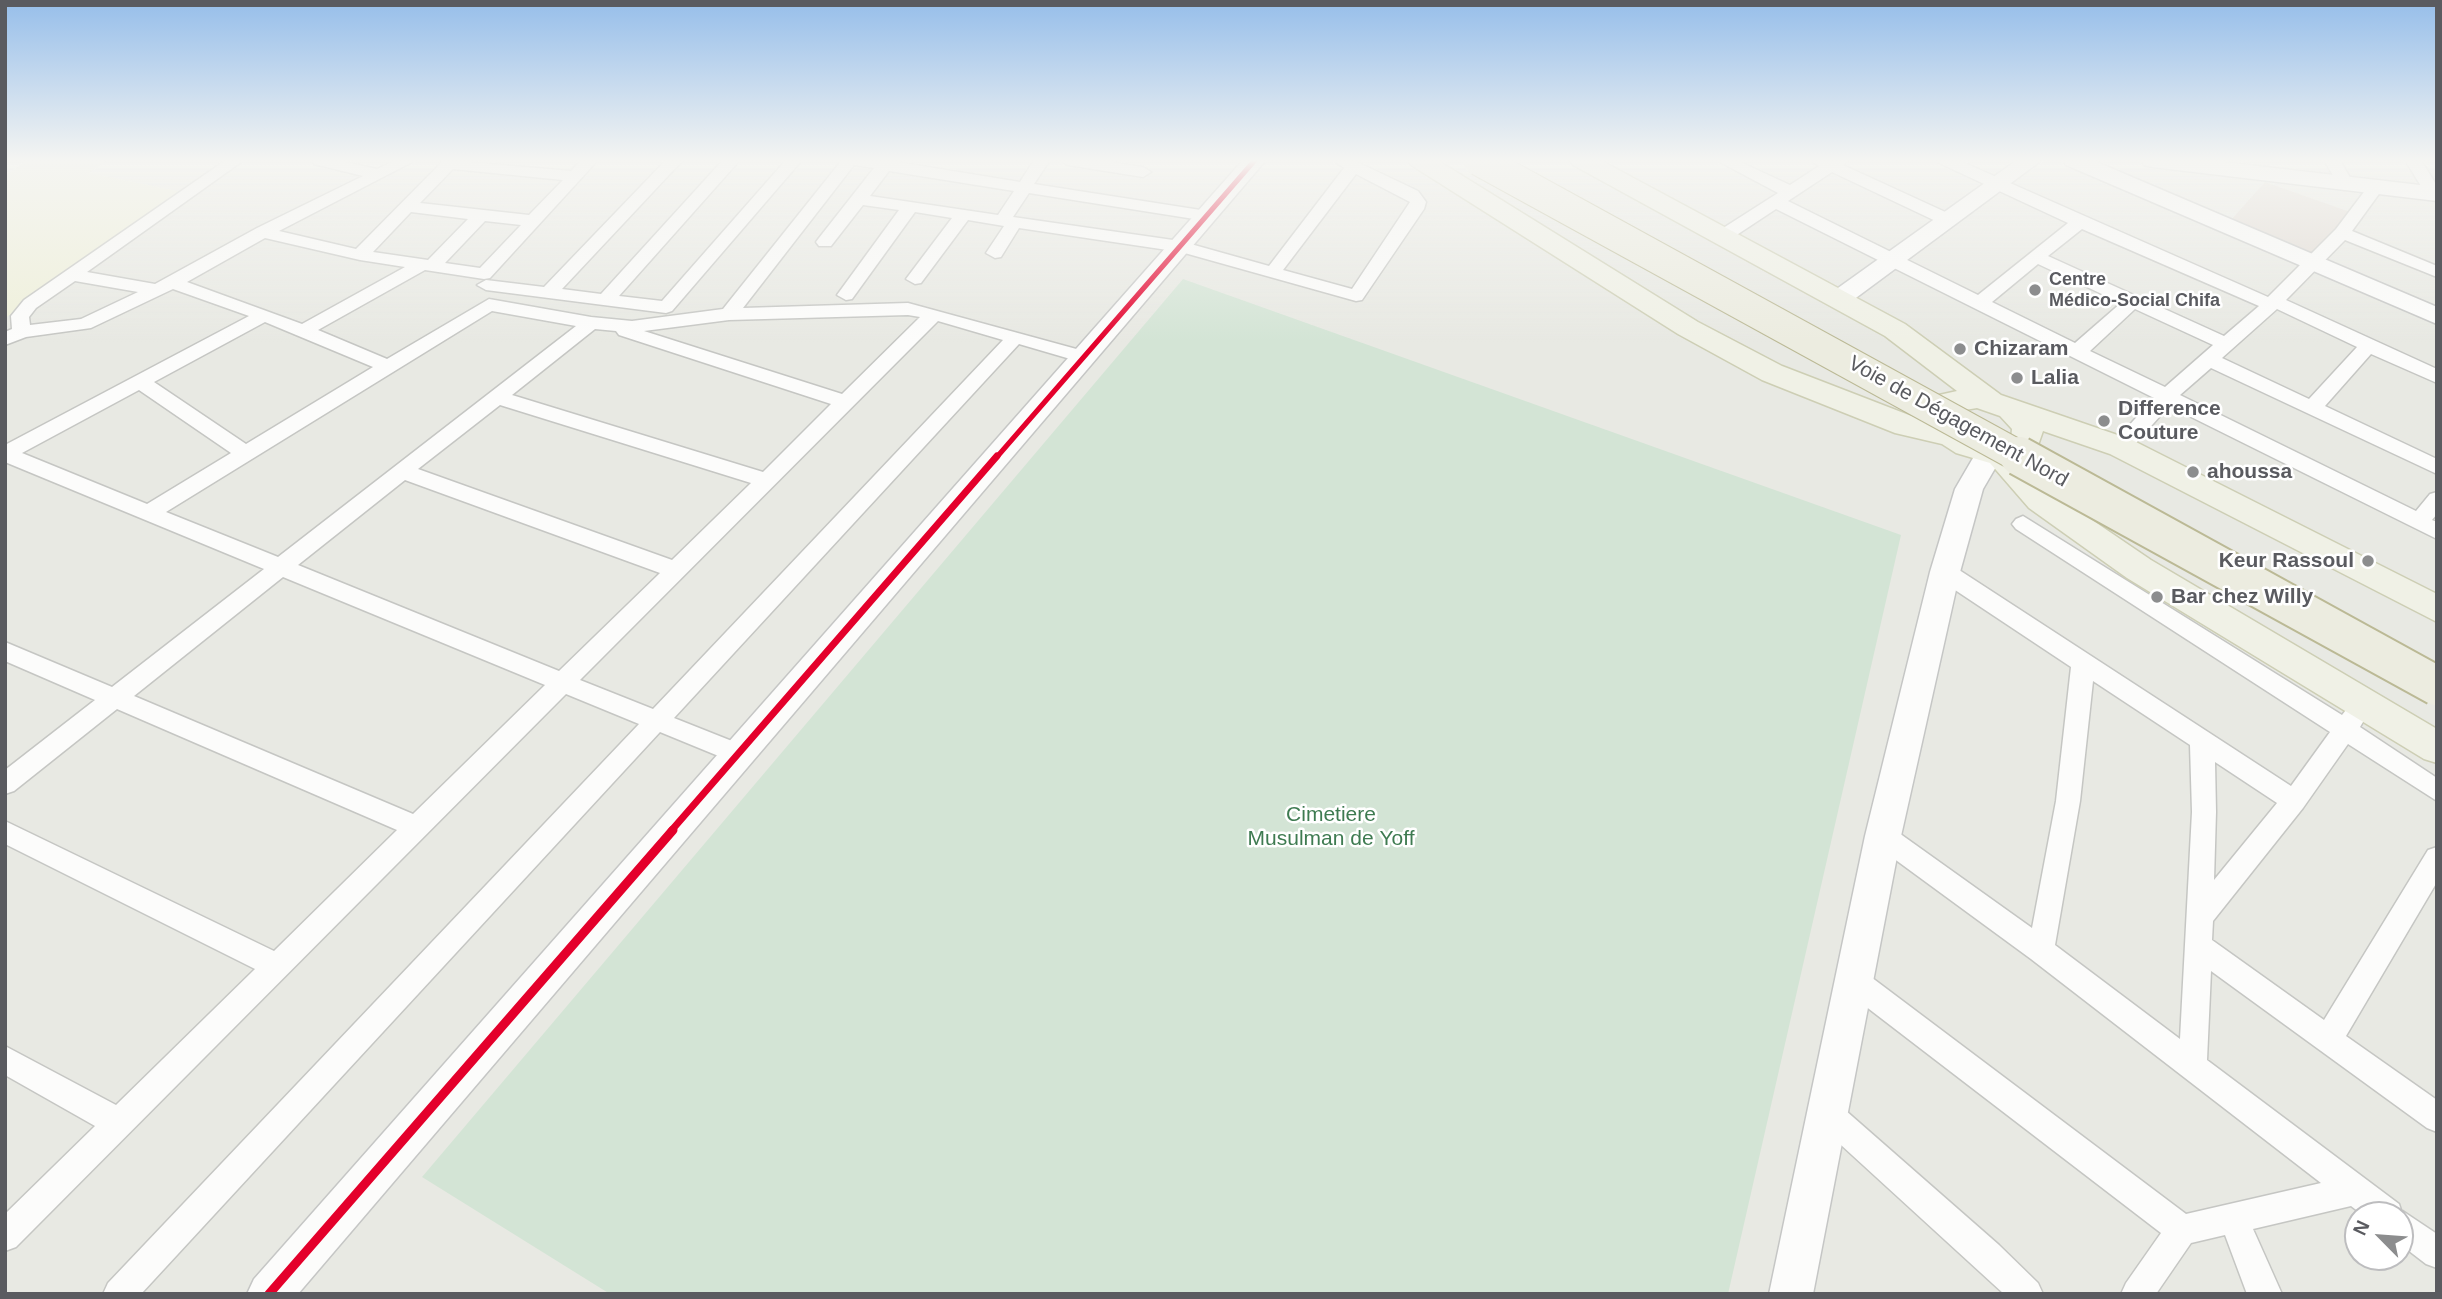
<!DOCTYPE html>
<meta charset="utf-8">
<style>
body{margin:0}
#map{position:relative;width:2442px;height:1299px;overflow:hidden;background:#e8e9e3;font-family:Helvetica,sans-serif}
canvas{display:block}
.frame{position:absolute;inset:0;border:7px solid #5a5b60;pointer-events:none}
.north{position:absolute;left:2344px;top:1201px;width:70px;height:70px;box-sizing:border-box;background:#fff;border:2px solid #bdbdbf;border-radius:50%;rotate:295deg;font-size:19px;font-weight:700;line-height:28px;text-align:center;color:#5a5b60}
.north::after{content:'';display:block;margin:auto;width:24px;height:32px;background:#8c8d8e;clip-path:polygon(50% 0,100% 100%,50% 72%,0 100%)}
</style>
<div id="map">
<canvas width="2442" height="1299"></canvas>
<div class="frame"></div>
<div class="north">N</div>
</div>
<script>
const ctx = document.querySelector('canvas').getContext('2d');
ctx.lineJoin = 'round';
function paint(path, color) { ctx.fillStyle = color; ctx.fill(path, 'evenodd'); }
const toPath = rows => new Path2D(rows.map(r => 'M' + r).join(''));
function trace(path, color, width, dash) { ctx.strokeStyle = color; ctx.lineWidth = width; ctx.lineCap = dash ? 'butt' : 'round'; ctx.setLineDash(dash || []); ctx.stroke(path); }
function label(font, color, halo, rows, align = 'center') {
  ctx.font = font + ' Helvetica,sans-serif'; ctx.lineWidth = 5; ctx.setLineDash([]); ctx.textBaseline = 'middle'; ctx.strokeStyle = halo; ctx.fillStyle = color; for (const [text, x, y, turn = 0] of rows) {
    ctx.save(); ctx.translate(x, y); ctx.rotate((+turn || 0) * Math.PI / 180); ctx.textAlign = isNaN(turn) ? turn : align; if (halo) ctx.strokeText(text, 0, 0); ctx.fillText(text, 0, 0); ctx.restore();
  }
}
paint(toPath([
 [2265,182,2356,214,2314,257,2230,221]
]), '#e1dad3');
paint(toPath([
 [1183,279,1901,535,1728,1294,610,1294,422,1177]
]), '#d3e4d5');
paint(toPath([
 [27,160,108,160,89,173,187,193,5,318,5,176]
]), '#eff0da');
const street = toPath([
 [226,160,244,160,87,272,155,284,257,228,363,176,314,164,313,160,336,160,377,169,396,160,416,160,279,231,356,249,444,160,571,171,581,160,598,160,490,278,484,279,425,270,318,330,387,359,489,299,591,317,632,321,723,309,842,160,885,160,1020,182,1034,160,1050,160,1034,184,1207,211,1215,216,1207,221,1029,193,1013,217,1180,241,1269,266,1344,168,1333,160,1353,160,1418,191,1426,202,1424,209,1362,300,1356,301,1181,252,1019,228,1001,257,995,258,986,253,1004,226,968,220,921,283,915,284,906,279,952,218,915,212,852,299,846,300,837,295,899,210,863,205,831,246,819,246,816,242,819,238,874,168,854,165,743,308,908,303,1091,353,1093,357,1091,361,1084,363,1019,344,674,718,747,747,750,754,747,761,738,764,660,732,141,1294,103,1294,108,1283,639,724,566,694,16,1247,5,1251,5,1214,95,1126,5,1075,5,1046,116,1105,255,969,5,844,5,821,274,951,397,830,117,709,14,791,5,794,5,770,95,700,5,661,5,642,112,687,264,569,5,462,5,445,249,316,173,289,91,328,26,337,5,345,5,332,12,329,11,316,24,300,226,160],
 [453,169,563,180,529,215,420,203,453,169],
 [889,171,1014,191,998,215,870,196,889,171],
 [1356,174,1410,202,1352,289,1283,270,1356,174],
 [411,212,468,219,428,260,373,252,411,212],
 [485,221,521,225,480,268,445,263,485,221],
 [265,238,360,260,405,267,302,324,187,282,265,238],
 [75,281,138,292,81,319,30,325,29,317,36,308,75,281],
 [492,311,576,326,278,557,166,512,492,311],
 [908,315,920,317,842,394,644,331,729,320,908,315],
 [938,321,1003,340,653,709,580,680,938,321],
 [265,322,373,367,246,444,154,382,265,322],
 [595,329,616,331,619,335,831,404,763,472,512,395,595,329],
 [139,390,231,453,147,504,22,453,139,390],
 [500,405,751,483,672,560,418,469,500,405],
 [405,480,660,573,559,671,298,565,405,480],
 [283,577,545,685,413,814,134,696,283,577],
 [666,160,683,160,562,289,601,294,723,160,740,160,619,296,662,301,786,160,802,160,672,311,666,313,486,290,477,285,486,280,544,287,666,160],
 [1060,160,1097,160,1143,167,1151,172,1143,177,1068,165,1060,160],
 [1716,160,1736,160,1790,185,1819,166,1810,160,1848,160,1843,165,1954,216,1956,220,1954,224,1942,224,1832,172,1788,201,1978,295,2068,223,1939,163,1937,160,1958,160,2268,297,2336,229,2370,184,2382,184,2384,187,2352,231,2437,266,2437,277,2345,240,2286,300,2437,369,2437,383,2371,354,2325,406,2437,459,2437,474,2211,368,2180,395,2416,511,2430,494,2437,492,2437,514,2432,520,2437,522,2437,539,2169,406,2128,452,2114,452,2111,447,2114,442,2154,398,1776,209,1729,240,1717,240,1714,236,1717,232,1778,193,1716,160],
 [2082,229,2259,306,2224,336,2048,256,2082,229],
 [2038,264,2121,303,2075,343,1992,302,2038,264],
 [2135,309,2213,345,2165,387,2090,351,2135,309],
 [2277,309,2357,347,2309,399,2222,358,2277,309],
 [2324,160,2340,160,2353,183,2351,186,2339,186,2324,160],
 [2405,160,2421,160,2437,186,2437,197,2427,196,2405,160],
 [2023,516,2342,715,2346,710,2354,707,2362,710,2366,717,2360,727,2437,778,2437,801,2348,744,2303,808,2213,921,2212,940,2324,1020,2428,850,2437,847,2437,882,2346,1036,2437,1100,2437,1132,2427,1128,2211,971,2207,1060,2399,1204,2401,1210,2437,1234,2437,1268,2426,1264,2400,1244,2400,1215,2363,1215,2351,1206,2253,1229,2282,1294,2247,1294,2225,1235,2191,1243,2156,1294,2121,1294,2126,1283,2161,1233,1843,989,1839,980,1843,971,1853,967,1863,971,2186,1214,2321,1183,2031,959,1874,844,1870,836,1874,828,1883,825,1892,828,2032,928,2056,801,2071,667,1937,578,1934,572,1937,566,1945,564,1953,566,2291,786,2330,732,2016,529,2012,524,2016,519,2023,516],
 [2093,681,2190,745,2192,812,2180,1039,2055,945,2080,801,2093,681],
 [2215,762,2277,803,2214,880,2216,812,2215,762],
 [1827,1099,1837,1103,1999,1245,2038,1283,2043,1294,2004,1294,1817,1123,1812,1113,1817,1103,1827,1099]
]);
const secondary = toPath([
 [1243,160,1266,160,298,1294,247,1294,254,1279,1243,160],
 [2017,160,2042,160,1849,303,1840,306,1831,303,1828,298,1831,293,2017,160],
 [2063,160,2092,160,2437,307,2437,324,2066,165,2063,160],
 [2141,160,2206,160,2437,187,2437,201,2152,167,2144,165,2141,160],
 [1990,443,2000,446,2004,453,1983,489,1960,572,1901,836,1813,1294,1769,1294,1865,836,1930,572,1955,489,1980,446,1990,443]
]);
const primary = toPath([
 [1408,160,1437,160,1698,322,1782,366,1927,422,1926,413,1939,395,1957,391,1885,336,1573,165,1570,160,1600,160,1905,324,2001,395,2132,440,2437,594,2437,622,2110,454,2043,431,2036,451,2023,461,2051,492,2151,560,2437,729,2437,763,2424,759,2127,578,2029,508,1990,463,1956,453,1942,444,1895,433,1762,380,1678,334,1411,165,1408,160],
 [1977,408,2000,416,2012,429,2011,439,2006,442,1991,442,1978,439,1961,427,1956,419,1959,411,1977,408]
]);
trace(street, '#c5c6c3', 3);
trace(secondary, '#c5c6c5', 3);
trace(primary, '#cdceb4', 3);
paint(street, '#fcfcfb');
paint(secondary, '#fcfcfb');
paint(primary, '#f0f1e6');
const highwayBridgeFar1 = toPath([
 [1479,160,2022,458]
]);
const highwayBridge = toPath([
 [2019,456,2437,686]
]);
trace(highwayBridgeFar1, '#bbb995', 33, []);
trace(highwayBridge, '#bbb995', 42, []);
trace(highwayBridgeFar1, '#ecece0', 31);
trace(highwayBridge, '#ecece0', 38);
trace(toPath([
 [996,458,1255,160]
]), '#e4002b', 5);
trace(toPath([
 [671,831,997,456]
]), '#e4002b', 7);
trace(toPath([
 [269,1294,673,830]
]), '#e4002b', 9);
const sky = ctx.createLinearGradient(0, 0, 0, 342);
sky.addColorStop(0, '#96beea');
sky.addColorStop(0.47, '#f5f5f2');
sky.addColorStop(1, '#f5f5f200');
ctx.fillStyle = sky;
ctx.fillRect(0, 0, 2442, 342);
for (const [x, y, r, color] of [
 [2035,290,7,"#8c8d8e"],
 [1960,349,7,"#8c8d8e"],
 [2017,378,7,"#8c8d8e"],
 [2104,421,7,"#8c8d8e"],
 [2193,472,7,"#8c8d8e"],
 [2368,561,7,"#8c8d8e"],
 [2157,597,7,"#8c8d8e"]
]) { const dot = new Path2D(); dot.arc(x, y, r, 0, 2 * Math.PI); ctx.fillStyle = color; ctx.fill(dot); trace(dot, '#fff', 2.5); }
label('bold 18px', '#5a5b60', '#fff', [
 ["Centre",2049,280],
 ["Médico-Social Chifa",2049,301]
], 'left');
label('bold 21px', '#5a5b60', '#fff', [
 ["Chizaram",1974,349],
 ["Lalia",2031,378],
 ["Difference",2118,409],
 ["Couture",2118,433],
 ["ahoussa",2207,472],
 ["Keur Rassoul",2354,561,"right"],
 ["Bar chez Willy",2171,597]
], 'left');
label('21px', '#5a5b60', '#fff', [
 ["Voie de Dégagement Nord",1958,422,29]
]);
label('21px', '#3e7b51', '#fff', [
 ["Cimetiere",1331,815],
 ["Musulman de Yoff",1331,839]
]);
</script>
